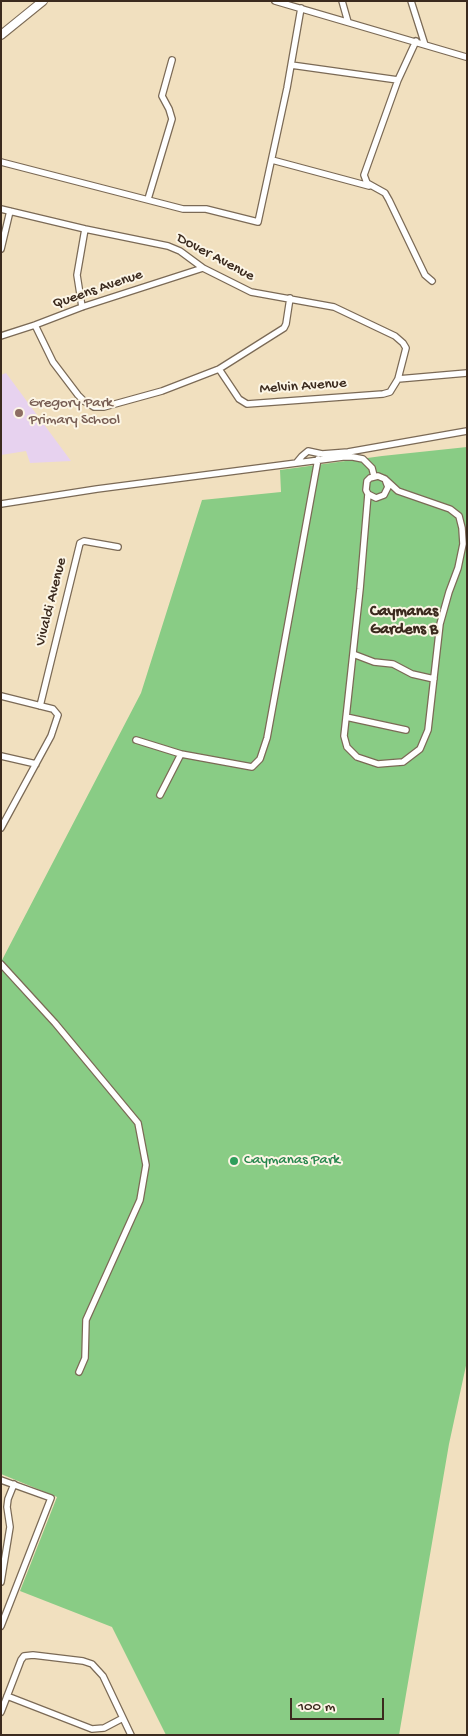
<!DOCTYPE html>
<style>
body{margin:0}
#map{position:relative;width:468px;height:1736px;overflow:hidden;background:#f1e0bf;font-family:"Gochi Hand",sans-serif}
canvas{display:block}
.frame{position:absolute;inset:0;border:2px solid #3b2a1e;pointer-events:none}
.scale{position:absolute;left:290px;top:1698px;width:94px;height:22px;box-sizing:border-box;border:2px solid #3b2a1e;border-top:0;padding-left:6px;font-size:15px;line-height:18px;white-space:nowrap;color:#3b2a1e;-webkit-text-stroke:4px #fcf5e5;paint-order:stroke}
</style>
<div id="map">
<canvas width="468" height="1736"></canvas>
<div class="frame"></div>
<div class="scale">100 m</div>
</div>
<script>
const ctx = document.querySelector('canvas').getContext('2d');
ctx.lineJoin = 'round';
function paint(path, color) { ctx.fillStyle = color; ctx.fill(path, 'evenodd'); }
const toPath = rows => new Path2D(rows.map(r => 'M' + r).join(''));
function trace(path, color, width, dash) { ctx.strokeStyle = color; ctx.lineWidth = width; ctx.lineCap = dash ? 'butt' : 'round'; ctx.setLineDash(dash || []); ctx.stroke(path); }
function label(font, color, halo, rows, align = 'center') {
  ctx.font = font + ' "Gochi Hand",sans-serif'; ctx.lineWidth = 4; ctx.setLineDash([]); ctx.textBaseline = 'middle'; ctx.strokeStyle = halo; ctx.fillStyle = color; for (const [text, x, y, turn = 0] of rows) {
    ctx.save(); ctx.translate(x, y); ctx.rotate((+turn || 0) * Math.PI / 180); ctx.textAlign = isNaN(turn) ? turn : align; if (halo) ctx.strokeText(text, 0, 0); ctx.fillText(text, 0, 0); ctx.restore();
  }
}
paint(toPath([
 [6,373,71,461,30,463,26,451,1,455,1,375]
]), '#e7d2ef');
paint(toPath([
 [467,447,467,1361,449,1444,399,1735,166,1735,112,1627,20,1591,57,1497,1,1474,1,962,141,693,202,500,281,492,280,470,382,456]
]), '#89cc85');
const minor = toPath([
 [275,1,466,57],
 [342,1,348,22],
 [411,1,425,45],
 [416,41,398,80,364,175,367,183,385,193,389,200,425,275,432,281],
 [291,65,398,80],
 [272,160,369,186],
 [1,162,183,209,206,209,258,222,287,88,301,8],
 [148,199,172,119,169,109,162,96,172,60],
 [1,209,85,229,168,246,180,251,203,268,251,292,334,307,395,336,403,343,406,348,398,379,390,392,383,394,247,404,239,399,219,369],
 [1,249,10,211],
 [82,307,77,275,85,229],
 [35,325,53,362,78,395,84,401,94,407,104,407,162,391,219,369,284,328,286,324,290,298],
 [1,336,35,325,82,307,203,268],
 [398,379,467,373],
 [297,462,302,456,308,451,322,454,348,452,467,431],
 [368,494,360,589,344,736,347,747,357,757,378,764,390,763,403,762,420,749,428,730,440,624,449,592,458,568,463,544,462,528,459,516,450,509,398,491,385,479,378,476,370,478,367,481,366,490,368,494,376,498,384,495,388,487,385,479],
 [1,504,97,489,343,457,353,457,363,459,372,468,374,476],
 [353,654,374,662,393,664,412,674,434,679],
 [1,696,53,709,58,715,51,736,1,828],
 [40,706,80,543,84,541,118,547],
 [346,717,406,730],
 [136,740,181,754],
 [1,756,36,764],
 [160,795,181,754,252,767,260,759,267,738,318,459],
 [1,964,55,1023,138,1123,146,1165,140,1200,86,1320,85,1358,79,1372],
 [1,1480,51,1498,1,1626],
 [1,1582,10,1527,7,1507,8,1499,14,1484],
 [7,1696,92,1729,104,1728,123,1718],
 [1,1712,21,1660,24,1656,33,1655,83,1661,92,1664,103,1676,131,1735]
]);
const tertiary = toPath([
 [1,35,43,1]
]);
trace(minor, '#7b6a56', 8);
trace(tertiary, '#7b6a56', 10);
trace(minor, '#fff', 5.5);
trace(tertiary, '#fff', 8);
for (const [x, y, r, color] of [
 [19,413,5,"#8d6e63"],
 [234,1161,5,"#2e9e5b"]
]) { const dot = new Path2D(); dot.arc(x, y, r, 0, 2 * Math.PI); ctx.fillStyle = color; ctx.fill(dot); trace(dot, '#fcf5e5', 2); }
label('15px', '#3b2a1e', '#fcf5e5', [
 ["Dover Avenue",215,258,28],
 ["Queens Avenue",98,290,-19],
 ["Melvin Avenue",303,387,-4],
 ["Vivaldi Avenue",52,602,-76]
]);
label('15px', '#785e54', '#fcf5e5', [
 ["Gregory Park",29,404],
 ["Primary School",29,421]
], 'left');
label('15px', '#27864d', '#fcf5e5', [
 ["Caymanas Park",244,1161]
], 'left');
label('bold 16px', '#3b2a1e', '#fcf5e5', [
 ["Caymanas",404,613],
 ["Gardens B",404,631]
]);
</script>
